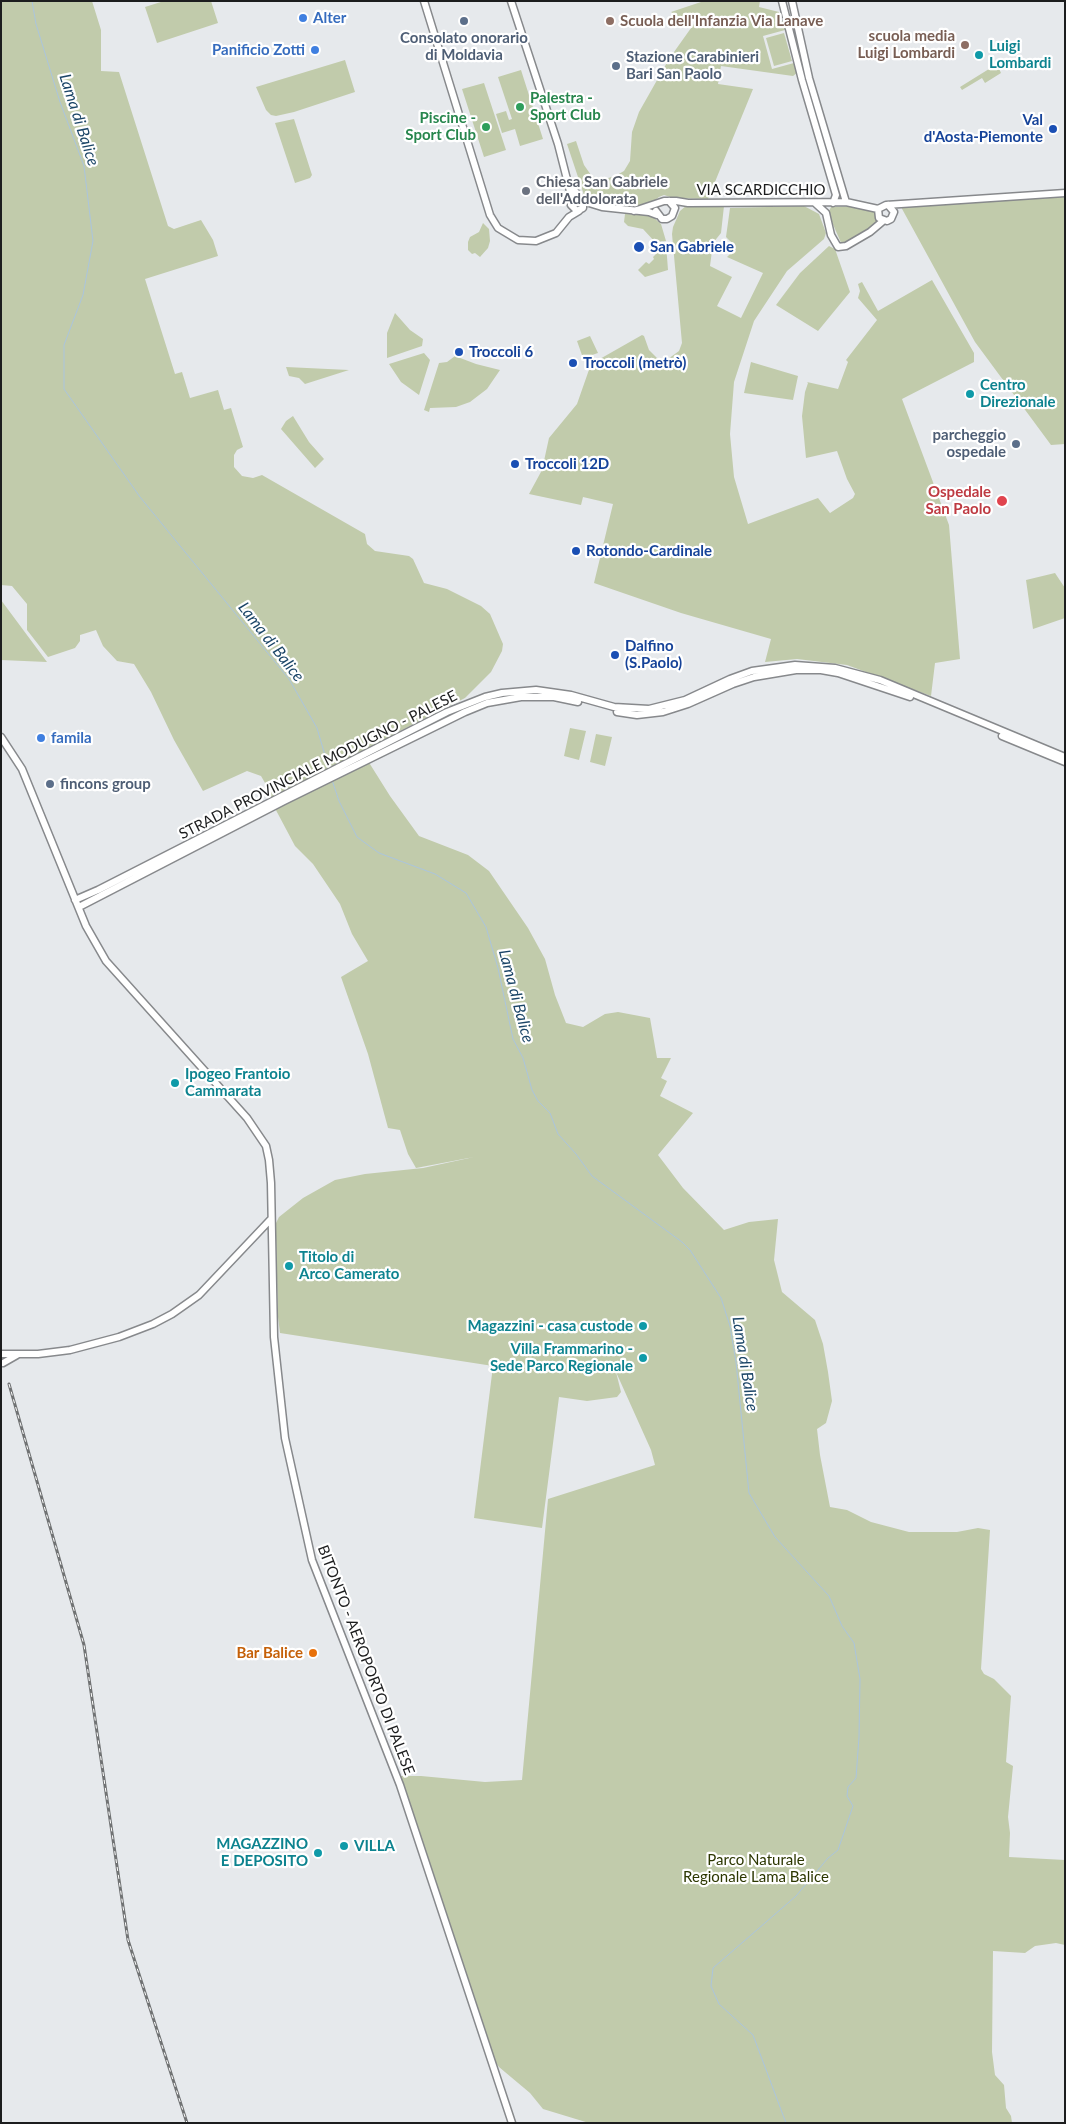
<!DOCTYPE html>
<meta charset="utf-8">
<style>
body{margin:0}
#map{position:relative;width:1066px;height:2124px;overflow:hidden;background:#e6e9ec;font-family:Lato,sans-serif}
canvas{display:block}
.frame{position:absolute;inset:0;border:2px solid #1c1d1e;pointer-events:none}
</style>
<div id="map">
<canvas width="1066" height="2124"></canvas>
<div class="frame"></div>
</div>
<script>
const ctx = document.querySelector('canvas').getContext('2d');
ctx.lineJoin = 'round';
function paint(path, color) { ctx.fillStyle = color; ctx.fill(path, 'evenodd'); }
const toPath = rows => new Path2D(rows.map(r => 'M' + r).join(''));
function trace(path, color, width, dash) { ctx.strokeStyle = color; ctx.lineWidth = width; ctx.lineCap = dash ? 'butt' : 'round'; ctx.setLineDash(dash || []); ctx.stroke(path); }
function label(font, color, halo, rows, align = 'center') {
  ctx.font = font + ' Lato,sans-serif'; ctx.lineWidth = 4.5; ctx.setLineDash([]); ctx.textBaseline = 'middle'; ctx.strokeStyle = halo; ctx.fillStyle = color; for (const [text, x, y, turn = 0] of rows) {
    ctx.save(); ctx.translate(x, y); ctx.rotate((+turn || 0) * Math.PI / 180); ctx.textAlign = isNaN(turn) ? turn : align; if (halo) ctx.strokeText(text, 0, 0); ctx.fillText(text, 0, 0); ctx.restore();
  }
}
paint(toPath([
 [1,1,92,1,101,30,101,71,119,72,168,226,174,229,201,220,213,240,218,256,145,279,175,374,182,372,190,398,218,390,224,410,231,408,243,447,237,450,234,455,234,467,242,476,253,478,262,475,365,534,367,544,375,551,409,556,413,559,424,583,447,589,481,606,490,614,503,644,502,651,491,672,465,698,398,732,363,753,390,796,419,836,468,855,489,871,528,928,545,959,555,995,566,1023,583,1027,605,1014,618,1012,650,1018,657,1058,671,1058,661,1078,667,1081,660,1096,693,1113,658,1155,683,1188,724,1230,749,1222,778,1219,774,1260,782,1292,815,1320,823,1344,828,1372,832,1401,826,1423,817,1429,820,1455,830,1507,847,1510,871,1522,909,1532,957,1532,978,1528,990,1530,981,1669,984,1674,994,1679,1011,1696,1006,1762,1013,1766,1008,1817,1010,1833,1009,1857,1065,1860,1065,1945,1056,1943,1035,1946,1025,1953,993,1951,992,2052,995,2075,1004,2085,1006,2108,1011,2116,1012,2123,589,2123,543,2109,530,2093,499,2067,493,2059,397,1776,421,1776,485,1782,522,1780,548,1499,655,1465,651,1450,616,1372,621,1392,617,1397,587,1401,559,1397,542,1528,474,1518,493,1366,280,1333,278,1317,276,1239,276,1223,279,1217,303,1198,335,1180,365,1174,423,1168,474,1157,416,1168,408,1154,400,1130,388,1128,368,1054,341,977,368,961,352,934,340,904,313,864,295,846,269,797,268,788,261,776,247,771,203,791,174,740,151,692,134,664,117,661,103,646,96,630,80,635,80,641,75,648,48,657,27,630,27,604,12,586,1,585],
 [164,1,211,1,218,23,157,43,145,7],
 [704,1,760,1,759,7,779,12,780,21,772,23,783,21,785,30,763,36,772,69,794,63,797,73,793,76,721,66,718,84,753,89,708,199,673,198,664,195,659,197,654,201,634,207,600,203,588,199,584,195,567,144,576,141,584,165,591,175,596,178,605,179,615,176,624,171,630,161,632,132,639,112,669,59,701,14,682,19,671,12],
 [784,33,792,61,774,66,766,38],
 [345,60,355,92,294,112,276,116,271,115,266,110,256,87],
 [997,64,1001,73,985,83,982,78,962,90,960,87],
 [521,70,543,139,520,146,515,129,502,133,496,114,506,111,509,120,512,119,498,77],
 [484,83,506,150,484,157,462,89],
 [294,119,312,175,310,178,295,183,275,123],
 [1065,197,1065,444,1051,445,975,342,901,207],
 [687,205,724,206,721,233,713,243,710,266,732,277,717,306,741,318,763,273,727,257,733,251,732,243,726,237,730,208,804,206,819,214,826,233,824,239,787,271,754,321,734,382,730,434,734,477,748,524,818,498,830,513,853,498,855,494,847,479,837,451,806,458,802,416,805,392,808,383,807,382,838,389,848,362,846,360,877,320,858,298,860,291,858,284,862,282,878,311,932,280,974,353,974,362,902,399,949,525,960,659,935,663,931,696,847,665,797,659,765,662,771,639,681,613,594,583,613,504,583,497,581,505,529,494,542,470,549,438,577,404,591,364,642,335,644,336,649,350,657,358,668,359,679,351,682,343,672,234,673,227,680,211],
 [858,206,876,210,879,221,859,236,842,245,828,213,831,207],
 [625,214,648,215,653,217,661,224,666,241,655,242,643,229,628,226,624,222],
 [483,223,489,229,490,241,488,248,480,257,475,253,472,254,468,250,468,242,470,237,479,232],
 [666,244,668,270,645,277,638,270,646,262,649,264,654,259,653,257],
 [829,246,835,249,850,292,818,331,776,305,800,273],
 [395,313,410,330,423,339,422,346,387,358,387,333],
 [590,336,598,353,583,358,577,341],
 [424,353,430,360,419,395,401,382,389,364],
 [455,356,476,364,500,370,487,389,470,402,456,407,430,408,429,412,424,410,439,363,447,362],
 [751,362,798,376,793,400,744,393],
 [286,367,349,370,305,384,299,378,289,376],
 [293,416,309,442,324,459,315,468,281,429,286,421],
 [1055,573,1065,588,1065,618,1033,629,1026,580],
 [1,600,47,662,1,660],
 [570,728,586,731,579,760,564,756],
 [596,734,612,737,605,766,590,762]
]), '#c1cbab');
trace(toPath([
 [32,1,36,24,60,102,84,166,93,241,83,295,64,345,64,389,140,497,289,679,317,728,329,769],
 [332,780,339,801,357,837,379,853,435,874,466,893,486,927,498,968,513,1039,523,1058,532,1090,538,1101,550,1113,558,1134,576,1154,592,1176,682,1242,690,1250,721,1298,730,1326,736,1362,749,1493,775,1537,829,1596,842,1626,854,1643,860,1679,859,1737,856,1778,848,1787,847,1796,853,1806,838,1850,828,1858,796,1896,713,1968,711,1986,719,2004,753,2035,786,2123]
]), '#abc5dd', 1);
const secondary = toPath([
 [424,1,490,215,498,228,518,240,536,241,556,233,569,217,579,211],
 [511,1,558,144,572,199],
 [782,1,802,80,836,195,833,203],
 [792,1,809,78,846,202],
 [571,185,579,197,589,203,602,207,649,212,657,215],
 [575,198,571,205,577,211,583,208,583,199],
 [815,203,826,213,831,235,838,247,846,246,870,232,883,221],
 [878,209,886,205,1065,193],
 [878,209,879,218,887,221,891,219,894,212,888,205],
 [634,211,664,201,676,201,688,203,846,202,878,209],
 [656,211,662,219,667,219,672,216,675,208,669,201],
 [617,712,637,715,663,712,688,704,733,684,754,677,796,670,821,670,838,673,910,697],
 [1002,736,1065,762],
 [1,737,22,769,86,926,106,961,247,1118,266,1146,269,1160,271,1183,274,1337,285,1438,312,1560,400,1785,512,2123],
 [75,900,98,890,447,712,485,697,502,693,536,690,571,695,614,707,649,709,685,700,730,679,752,671,795,665,835,668,880,680,1065,757],
 [79,907,284,801,465,712,487,703,521,697,554,697,578,702],
 [1,1354,38,1354,70,1350,119,1337,153,1324,172,1314,199,1295,271,1219],
 [3,1363,17,1355]
]);
trace(secondary, '#87898c', 9);
trace(secondary, '#fff', 6);
const rail = toPath([
 [9,1384,84,1645,128,1940,187,2123]
]);
trace(rail, '#707273', 3);
trace(rail, '#fff', 1, [4]);
for (const [x, y, r, color] of [
 [303,18,5,"#3f7fe0"],
 [464,21,5,"#5c6f8a"],
 [610,21,5,"#8d6e63"],
 [965,45,5,"#8d6e63"],
 [315,50,5,"#3f7fe0"],
 [979,55,5,"#0f9aa8"],
 [616,66,5,"#5c6f8a"],
 [520,107,5,"#2e9e5b"],
 [486,127,5,"#2e9e5b"],
 [1053,129,5,"#1a4fb4"],
 [526,191,5,"#6b7280"],
 [639,247,6,"#1a4fb4"],
 [459,352,5,"#1a4fb4"],
 [573,363,5,"#1a4fb4"],
 [970,394,5,"#0f9aa8"],
 [1016,444,5,"#5c6f8a"],
 [515,464,5,"#1a4fb4"],
 [1002,501,6,"#e0444e"],
 [576,551,5,"#1a4fb4"],
 [615,655,5,"#1a4fb4"],
 [41,738,5,"#3f7fe0"],
 [50,784,5,"#5c6f8a"],
 [175,1083,5,"#0f9aa8"],
 [289,1266,5,"#0f9aa8"],
 [643,1326,5,"#0f9aa8"],
 [643,1358,5,"#0f9aa8"],
 [313,1653,5,"#e8710a"],
 [344,1846,5,"#0f9aa8"],
 [318,1853,5,"#0f9aa8"]
]) { const dot = new Path2D(); dot.arc(x, y, r, 0, 2 * Math.PI); ctx.fillStyle = color; ctx.fill(dot); trace(dot, '#fff', 2); }
label('bold 15px', '#366cbe', '#fff', [
 ["Alter",313,18],
 ["Panificio Zotti",305,50,"right"],
 ["famila",51,738]
], 'left');
label('bold 15px', '#785e54', '#fff', [
 ["Scuola dell'Infanzia Via Lanave",620,21],
 ["scuola media",955,36,"right"],
 ["Luigi Lombardi",955,53,"right"]
], 'left');
label('bold 15px', '#4e5e75', '#fff', [
 ["Consolato onorario",464,38,"center"],
 ["di Moldavia",464,55,"center"],
 ["Stazione Carabinieri",626,57],
 ["Bari San Paolo",626,74],
 ["parcheggio",1006,435,"right"],
 ["ospedale",1006,452,"right"],
 ["fincons group",60,784]
], 'left');
label('bold 15px', '#0d838f', '#fff', [
 ["Luigi",989,46],
 ["Lombardi",989,63],
 ["Centro",980,385],
 ["Direzionale",980,402],
 ["Ipogeo Frantoio",185,1074],
 ["Cammarata",185,1091],
 ["Titolo di",299,1257],
 ["Arco Camerato",299,1274],
 ["Magazzini - casa custode",633,1326,"right"],
 ["Villa Frammarino -",633,1349,"right"],
 ["Sede Parco Regionale",633,1366,"right"],
 ["MAGAZZINO",308,1844,"right"],
 ["E DEPOSITO",308,1861,"right"],
 ["VILLA",354,1846]
], 'left');
label('bold 15px', '#27864d', '#fff', [
 ["Palestra -",530,98],
 ["Sport Club",530,115],
 ["Piscine -",476,118,"right"],
 ["Sport Club",476,135,"right"]
], 'left');
label('bold 15px', '#164399', '#fff', [
 ["Val",1043,120,"right"],
 ["d'Aosta-Piemonte",1043,137,"right"],
 ["San Gabriele",650,247],
 ["Troccoli 6",469,352],
 ["Troccoli (metrò)",583,363],
 ["Troccoli 12D",525,464],
 ["Rotondo-Cardinale",586,551],
 ["Dalfino",625,646],
 ["(S.Paolo)",625,663]
], 'left');
label('bold 15px', '#5b616d', '#fff', [
 ["Chiesa San Gabriele",536,182],
 ["dell'Addolorata",536,199]
], 'left');
label('15px', '#1c1d1e', '#fff', [
 ["VIA SCARDICCHIO",761,190],
 ["STRADA PROVINCIALE MODUGNO - PALESE",318,765,-27],
 ["BITONTO - AEROPORTO DI PALESE",366,1660,69]
]);
label('bold 15px', '#be3a42', '#fff', [
 ["Ospedale",991,492],
 ["San Paolo",991,509]
], 'right');
label('bold 15px', '#c56008', '#fff', [
 ["Bar Balice",303,1653]
], 'right');
label('15px', '#2c3701', '#fff', [
 ["Parco Naturale",756,1860],
 ["Regionale Lama Balice",756,1877]
]);
label('italic 16px', '#1b4567', '#fff', [
 ["Lama di Balice",79,120,72],
 ["Lama di Balice",271,642,52],
 ["Lama di Balice",516,996,75],
 ["Lama di Balice",745,1364,81]
]);
</script>
